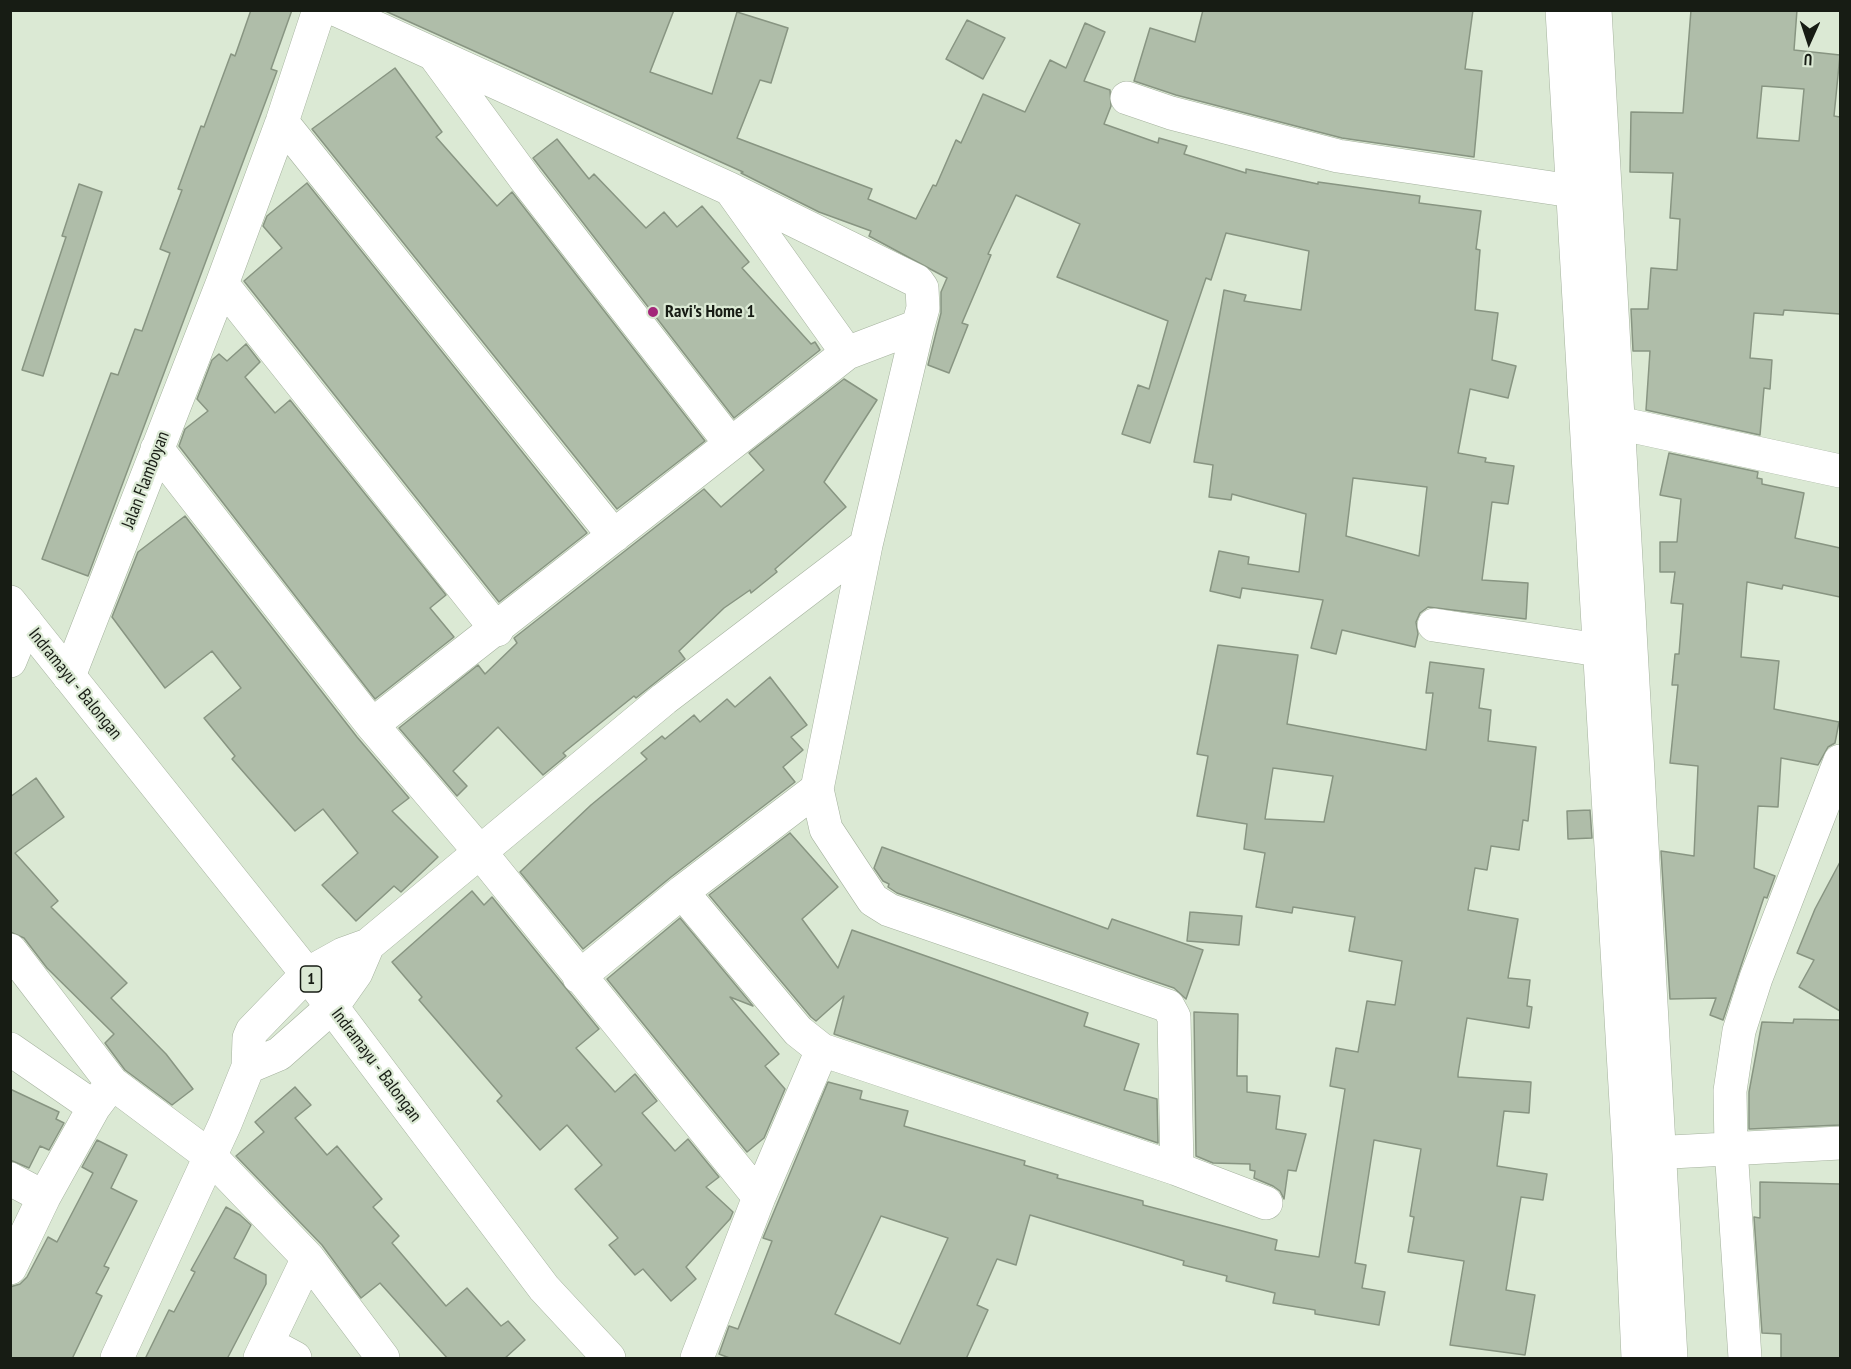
<!DOCTYPE html>
<style>
body{margin:0}
#map{position:relative;width:1851px;height:1369px;overflow:hidden;background:#dbe9d4;font-family:"PT Sans Narrow",sans-serif}
canvas{display:block}
.frame{position:absolute;inset:0;border:12px solid #171c14;pointer-events:none}
.north{position:absolute;left:1779px;top:12px;width:60px;height:60px;-webkit-text-stroke:4px #dbe9d4;paint-order:stroke;rotate:183deg;font-size:16px;font-weight:700;line-height:24px;text-align:center;color:#171c14}
.north::after{content:'';display:block;margin:auto;width:21px;height:27px;background:#171c14;clip-path:polygon(50% 0,100% 100%,50% 72%,0 100%)}
</style>
<div id="map">
<canvas width="1851" height="1369"></canvas>
<div class="frame"></div>
<div class="north">U</div>
</div>
<script>
const ctx = document.querySelector('canvas').getContext('2d');
ctx.lineJoin = 'round';
function paint(path, color) { ctx.fillStyle = color; ctx.fill(path, 'evenodd'); }
const toPath = rows => new Path2D(rows.map(r => 'M' + r).join(''));
function trace(path, color, width, dash) { ctx.strokeStyle = color; ctx.lineWidth = width; ctx.lineCap = dash ? 'butt' : 'round'; ctx.setLineDash(dash || []); ctx.stroke(path); }
function label(font, color, halo, rows, align = 'center') {
  ctx.font = font + ' "PT Sans Narrow",sans-serif'; ctx.lineWidth = 4.5; ctx.setLineDash([]); ctx.textBaseline = 'middle'; ctx.strokeStyle = halo; ctx.fillStyle = color; for (const [text, x, y, turn = 0] of rows) {
    ctx.save(); ctx.translate(x, y); ctx.rotate((+turn || 0) * Math.PI / 180); ctx.textAlign = isNaN(turn) ? turn : align; if (halo) ctx.strokeText(text, 0, 0); ctx.fillText(text, 0, 0); ctx.restore();
  }
}
const building = toPath([
 [251,10,292,10,271,69,277,71,88,576,42,559,111,373,118,375,135,329,142,331,170,253,160,249,182,190,178,189,201,126,204,127,231,54,235,56,251,10],
 [383,10,674,10,650,72,712,94,737,12,788,28,771,83,760,80,737,138,872,189,868,199,916,219,933,185,936,186,956,140,961,143,983,94,1025,112,1050,60,1066,68,1085,23,1105,32,1084,81,1110,90,1111,106,1104,124,1158,143,1159,138,1187,146,1184,154,1246,173,1246,169,1318,184,1318,182,1420,196,1419,203,1481,211,1476,249,1480,250,1475,310,1498,313,1492,360,1516,366,1508,398,1470,389,1458,453,1486,458,1485,462,1514,466,1508,504,1492,502,1482,580,1528,583,1526,619,1428,607,1420,613,1416,622,1418,634,1415,647,1342,630,1336,654,1311,648,1323,600,1242,588,1240,598,1210,591,1219,551,1249,557,1248,564,1299,572,1306,514,1232,494,1231,500,1209,497,1213,465,1194,462,1224,290,1246,295,1244,301,1301,310,1309,251,1226,233,1211,280,1206,278,1150,443,1122,434,1138,385,1149,389,1168,321,1057,277,1080,224,1016,195,988,254,991,255,962,323,968,325,949,373,928,365,941,313,941,292,947,278,869,236,871,231,819,212,741,173,743,172,383,10],
 [1353,478,1427,487,1419,556,1346,536,1353,478],
 [1203,10,1473,10,1465,69,1482,71,1474,157,1342,138,1176,95,1134,81,1150,28,1195,42,1203,10],
 [1691,10,1797,10,1794,50,1840,55,1834,116,1840,117,1840,314,1784,310,1783,315,1754,313,1750,358,1772,360,1770,389,1764,388,1760,435,1646,410,1650,351,1633,351,1631,309,1648,309,1651,268,1677,270,1680,219,1670,218,1673,173,1630,172,1631,112,1683,113,1691,10],
 [1762,86,1804,89,1799,141,1757,138,1762,86],
 [967,20,1005,38,983,79,946,59,967,20],
 [395,68,442,132,436,137,497,206,512,192,705,441,617,509,312,129,395,68],
 [557,139,589,179,594,174,646,228,664,212,677,227,702,206,749,262,742,268,811,344,815,342,820,350,734,418,533,158,557,139],
 [307,183,587,533,499,602,244,281,282,248,263,226,267,216,307,183],
 [79,184,102,192,43,376,22,370,66,237,62,236,79,184],
 [246,344,260,362,245,377,275,413,290,400,446,595,430,608,454,637,375,699,179,446,185,429,208,411,197,399,212,360,219,354,227,361,246,344],
 [844,379,877,400,824,482,846,507,775,569,777,572,751,593,750,590,724,608,679,651,685,659,636,698,634,696,563,753,566,756,543,775,498,727,453,771,467,786,457,796,399,728,478,665,485,674,517,643,514,638,704,489,721,507,764,470,749,453,844,379],
 [1669,453,1758,472,1757,478,1762,479,1762,484,1804,493,1795,538,1840,548,1840,597,1783,585,1782,589,1747,582,1741,657,1779,661,1774,709,1839,722,1835,743,1828,747,1818,765,1781,758,1778,807,1758,806,1754,868,1775,876,1767,898,1764,897,1723,1020,1710,1015,1716,998,1670,999,1661,851,1694,856,1698,766,1670,763,1678,685,1672,685,1675,654,1679,654,1683,604,1671,603,1675,572,1660,572,1660,542,1677,542,1681,499,1660,495,1669,453],
 [185,516,357,737,409,798,392,811,438,857,401,892,394,886,356,921,322,885,358,853,323,809,295,831,232,759,235,756,204,718,241,688,212,651,165,688,112,617,138,552,185,516],
 [1218,645,1298,655,1287,724,1426,750,1433,693,1426,693,1430,662,1484,669,1479,708,1491,710,1488,741,1536,747,1528,821,1523,820,1519,850,1491,846,1487,870,1475,868,1468,910,1518,919,1508,978,1530,980,1527,1006,1532,1007,1529,1028,1467,1018,1458,1074,1458,1077,1531,1082,1529,1113,1504,1111,1497,1166,1547,1174,1543,1200,1521,1197,1506,1290,1535,1295,1525,1355,1450,1345,1464,1261,1408,1252,1414,1217,1410,1216,1421,1149,1374,1140,1355,1263,1366,1265,1362,1288,1385,1292,1379,1325,1315,1314,1315,1310,1273,1303,1275,1293,1226,1281,1227,1276,1183,1265,1184,1261,1030,1215,1016,1265,997,1259,977,1305,988,1310,966,1359,732,1359,719,1354,729,1326,738,1329,772,1241,763,1238,828,1082,862,1091,860,1099,908,1111,904,1126,1025,1161,1024,1165,1058,1175,1057,1178,1143,1201,1143,1205,1277,1240,1275,1250,1319,1257,1345,1089,1330,1086,1336,1048,1358,1052,1367,1001,1395,1005,1402,961,1349,951,1355,917,1293,907,1292,913,1256,907,1265,853,1244,849,1247,824,1197,816,1208,756,1197,754,1218,645],
 [1273,768,1333,776,1324,822,1265,819,1273,768],
 [881,1216,948,1238,900,1344,835,1314,881,1216],
 [770,677,807,725,791,737,803,750,783,767,795,782,671,877,583,949,520,872,591,805,647,759,641,753,662,736,665,739,694,715,700,722,727,699,735,707,770,677],
 [36,778,64,817,15,853,58,901,51,907,127,983,111,998,166,1054,193,1089,172,1105,125,1070,105,1043,114,1034,47,968,24,938,10,932,10,797,36,778],
 [1590,810,1592,838,1568,839,1567,811,1590,810],
 [790,833,838,887,802,919,838,968,852,930,1088,1013,1084,1026,1139,1044,1124,1090,1157,1099,1158,1143,834,1034,844,996,816,1021,811,1017,709,895,790,833],
 [882,847,1108,929,1112,919,1203,950,1186,999,1174,988,897,893,888,887,889,884,883,881,874,868,882,847],
 [1840,862,1840,1011,1799,987,1814,960,1797,953,1815,909,1840,862],
 [472,891,484,905,492,897,599,1029,576,1048,615,1092,635,1074,657,1101,642,1113,675,1151,688,1139,719,1177,706,1187,733,1212,730,1219,686,1267,696,1279,671,1301,643,1269,635,1275,609,1245,618,1238,575,1189,602,1165,567,1125,540,1150,497,1101,502,1096,419,1000,422,997,392,962,472,891],
 [1190,912,1242,916,1239,945,1187,941,1190,912],
 [680,918,753,1006,730,997,779,1054,765,1066,785,1089,764,1138,747,1152,607,979,680,918],
 [1194,1012,1238,1014,1237,1076,1247,1076,1247,1092,1280,1096,1276,1129,1306,1134,1296,1171,1288,1170,1284,1199,1280,1191,1273,1186,1254,1178,1255,1171,1250,1170,1250,1164,1213,1163,1196,1156,1194,1012],
 [1794,1019,1840,1020,1840,1125,1749,1129,1749,1092,1762,1022,1793,1023,1794,1019],
 [295,1087,311,1105,295,1118,327,1155,337,1146,382,1199,373,1207,399,1236,392,1243,446,1306,467,1288,501,1326,508,1321,525,1340,504,1359,448,1359,380,1283,361,1298,322,1245,236,1156,264,1132,255,1122,295,1087],
 [10,1089,59,1112,56,1119,64,1123,49,1150,40,1146,29,1168,10,1160,10,1089],
 [97,1140,127,1155,111,1188,137,1201,104,1266,109,1268,96,1293,102,1296,72,1359,10,1359,10,1287,20,1284,27,1277,48,1237,57,1242,93,1173,82,1167,97,1140],
 [1760,1182,1840,1184,1840,1359,1781,1359,1781,1334,1762,1333,1754,1217,1760,1218,1760,1182],
 [226,1207,240,1215,251,1225,234,1258,266,1275,266,1284,227,1359,145,1359,169,1310,174,1312,195,1272,191,1270,226,1207]
]);
paint(building, '#afbda9');
trace(building, '#889582', 1.5);
const minor = toPath([
 [319,10,282,122,222,284,497,630],
 [337,10,730,189,917,281,922,288,923,308,918,326,847,353,730,189],
 [435,56,526,180,730,443],
 [1127,98,1171,113,1338,156,1572,191],
 [282,122,614,536],
 [1589,423,1618,423,1840,471],
 [157,449,372,725,480,852,759,1197],
 [866,545,817,789,826,829,873,900,889,910,1168,1006,1174,1017,1177,1169,1266,1203],
 [1434,625,1599,650],
 [10,661,26,622],
 [69,676,222,284],
 [372,725,847,353],
 [682,892,798,1031,822,1050,1177,1169],
 [10,950,112,1083],
 [579,977,682,892,817,789],
 [10,1049,94,1107],
 [248,1067,279,1054,332,1007,356,973,368,945],
 [1633,1154,1840,1143],
 [10,1179,44,1197],
 [308,1258,383,1358],
 [10,1268,44,1197,94,1107,112,1083,211,1157,308,1258,260,1358],
 [267,1343,295,1358],
 [117,1358,225,1124,248,1067,249,1038,252,1031,307,974,343,954,368,945,664,699,866,545,918,326],
 [697,1358,759,1197,822,1050],
 [1745,1358,1731,1148,1730,1091,1739,1031,1756,978,1840,761]
]);
const secondary = toPath([
 [1562,10,1629,1154,1638,1358],
 [1595,10,1671,1358]
]);
const trunk = toPath([
 [10,602,307,974,544,1288,609,1358]
]);
trace(minor, '#a5b29e', 34);
trace(secondary, '#a5b29e', 34);
trace(trunk, '#a5b29e', 34);
trace(minor, '#fff', 33);
trace(secondary, '#fff', 33);
trace(trunk, '#fff', 33);
for (const [x, y, r, color] of [
 [653,312,6,"#a32679"]
]) { const dot = new Path2D(); dot.arc(x, y, r, 0, 2 * Math.PI); ctx.fillStyle = color; ctx.fill(dot); trace(dot, '#dbe9d4', 2); }
for (const [x, y, w] of [
 [311,979,21]
]) { const box = new Path2D(); box.roundRect(x - w / 2, y - 13, w, 26, 4.5); ctx.fillStyle = '#dbe9d4'; ctx.fill(box); trace(box, '#171c14', 1.5); }
label('bold 16px', '#171c14', null, [
 ["1",311,979]
]);
label('bold 18px', '#171c14', '#dbe9d4', [
 ["Ravi's Home 1",665,312]
], 'left');
label('18px', '#171c14', '#dbe9d4', [
 ["Jalan Flamboyan",146,480,-69],
 ["Indramayu - Balongan",75,684,51],
 ["Indramayu - Balongan",376,1065,53]
]);
</script>
